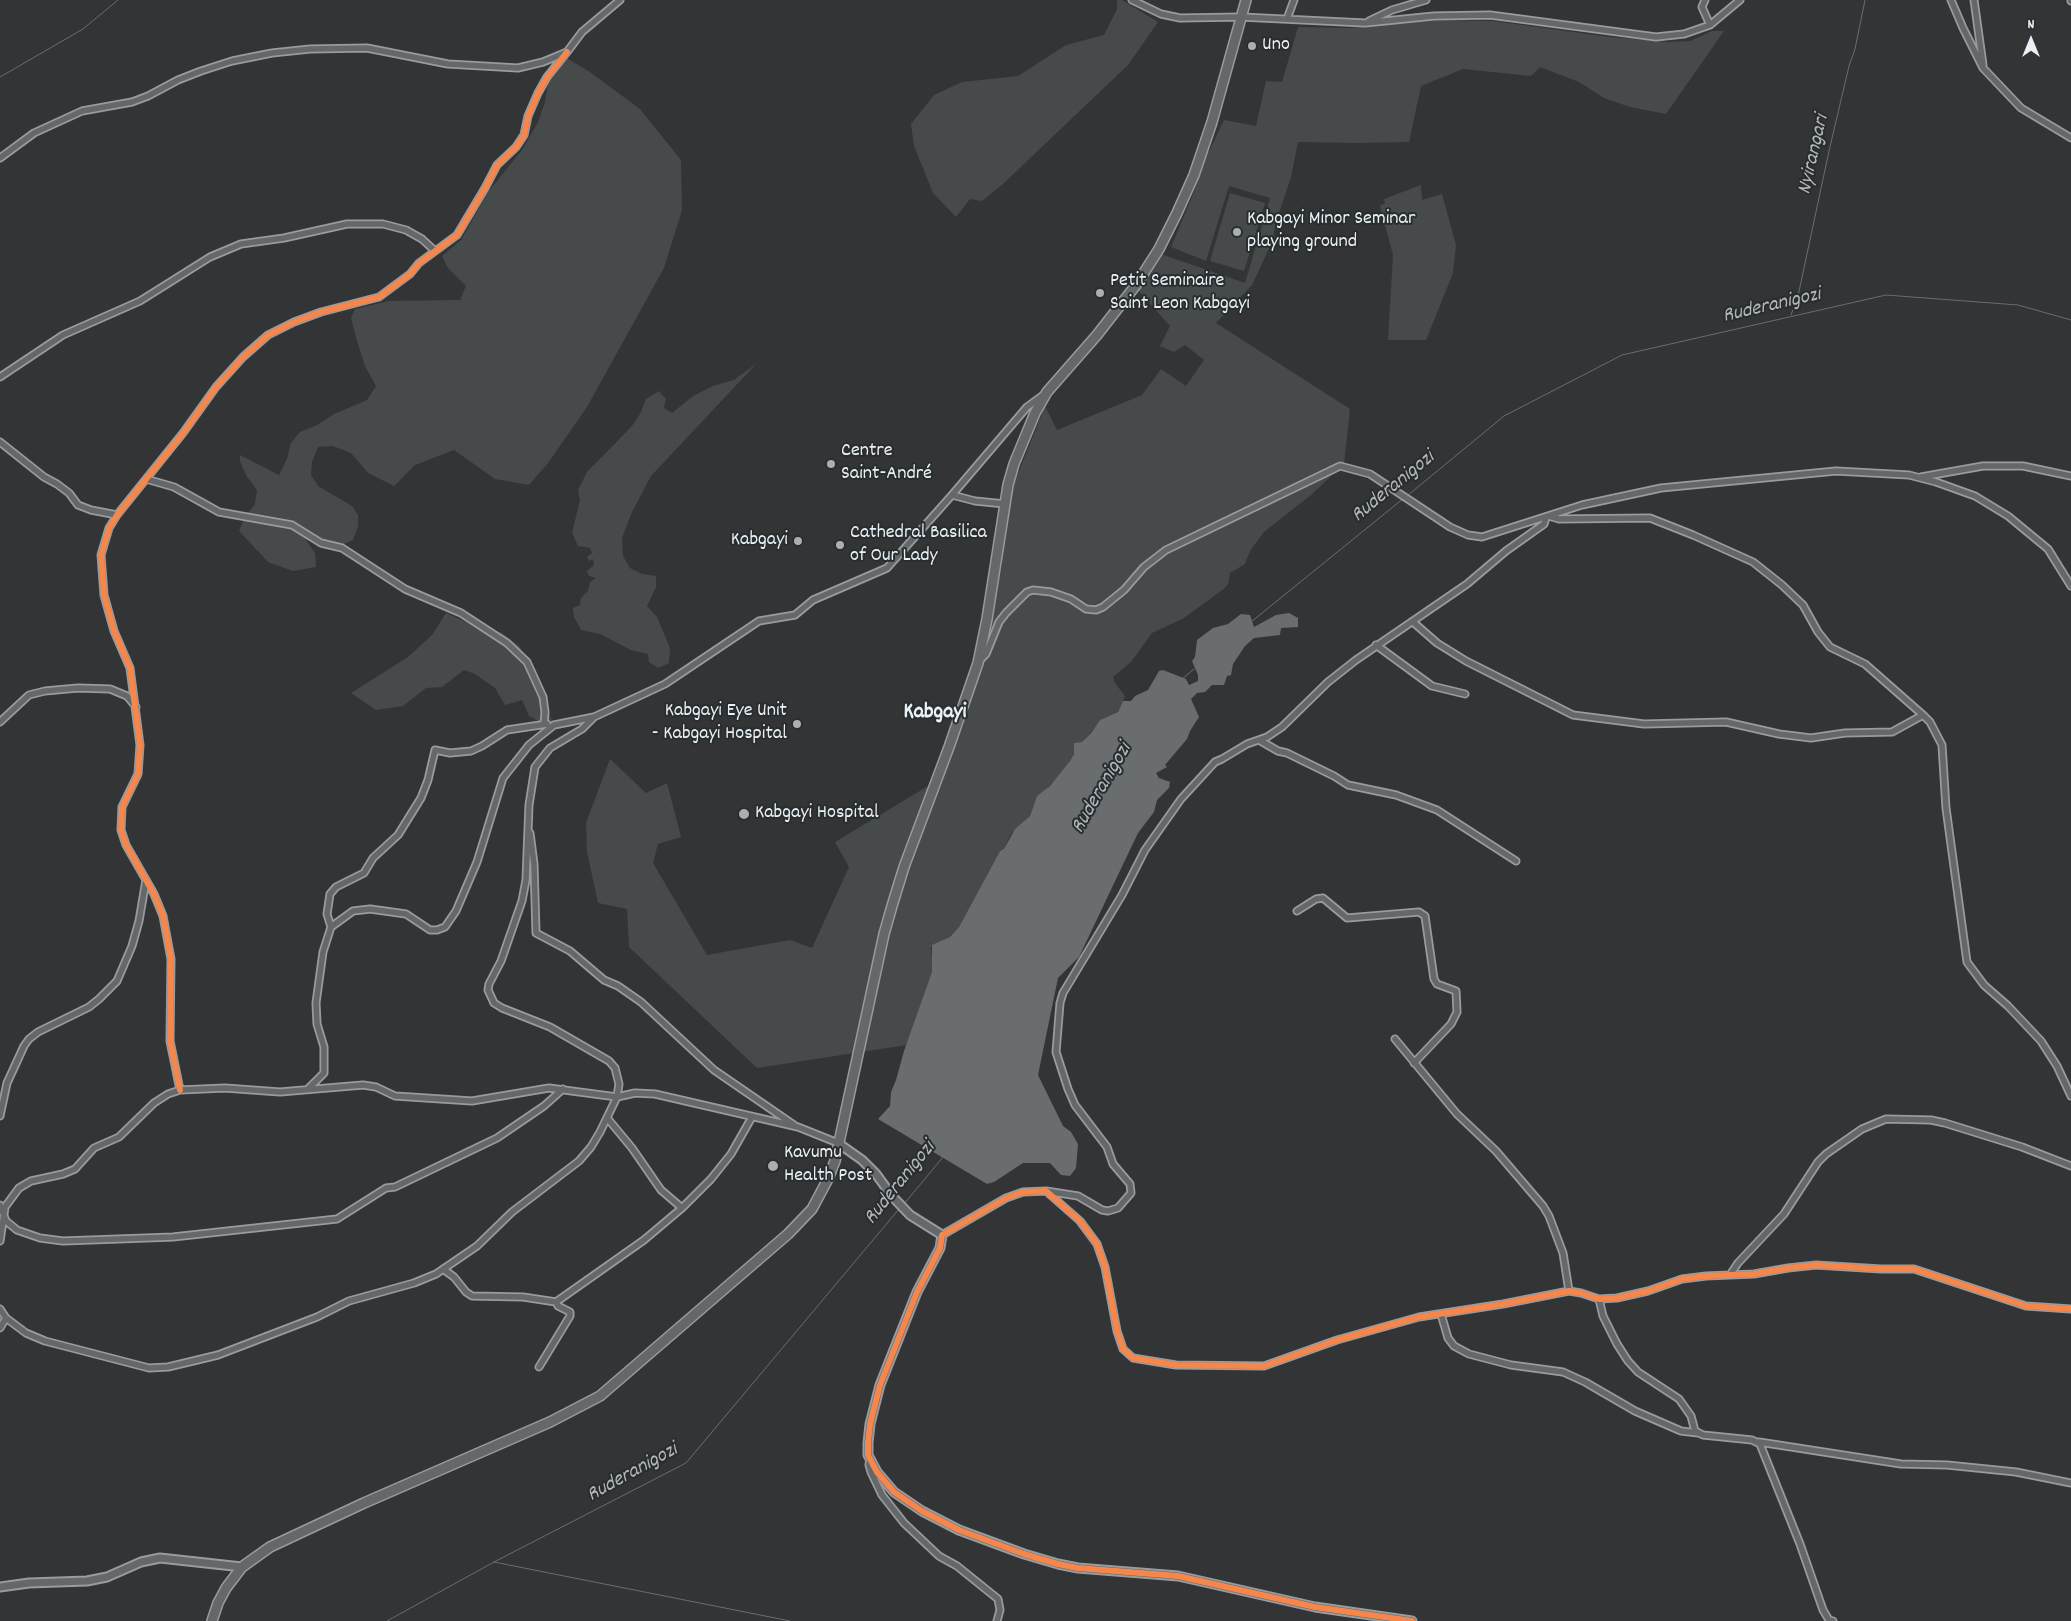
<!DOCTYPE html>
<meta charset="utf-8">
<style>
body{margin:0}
#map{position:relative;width:2071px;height:1621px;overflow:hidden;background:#333435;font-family:Dekko,sans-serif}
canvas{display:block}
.north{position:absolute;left:2006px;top:15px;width:50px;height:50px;-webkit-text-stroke:4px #2a2d2e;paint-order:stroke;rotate:0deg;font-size:14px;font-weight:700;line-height:20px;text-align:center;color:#e8f1f8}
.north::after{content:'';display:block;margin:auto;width:18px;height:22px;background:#e8f1f8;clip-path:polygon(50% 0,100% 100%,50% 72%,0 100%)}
</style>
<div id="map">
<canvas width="2071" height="1621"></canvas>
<div class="north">N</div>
</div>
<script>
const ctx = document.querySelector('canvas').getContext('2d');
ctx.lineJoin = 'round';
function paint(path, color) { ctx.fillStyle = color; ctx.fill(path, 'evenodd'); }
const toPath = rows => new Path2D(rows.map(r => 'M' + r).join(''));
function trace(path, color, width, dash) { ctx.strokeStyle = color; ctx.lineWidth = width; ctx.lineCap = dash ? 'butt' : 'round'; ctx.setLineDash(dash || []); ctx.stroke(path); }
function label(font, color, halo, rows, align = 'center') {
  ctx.font = font + ' Dekko,sans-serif'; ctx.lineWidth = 4; ctx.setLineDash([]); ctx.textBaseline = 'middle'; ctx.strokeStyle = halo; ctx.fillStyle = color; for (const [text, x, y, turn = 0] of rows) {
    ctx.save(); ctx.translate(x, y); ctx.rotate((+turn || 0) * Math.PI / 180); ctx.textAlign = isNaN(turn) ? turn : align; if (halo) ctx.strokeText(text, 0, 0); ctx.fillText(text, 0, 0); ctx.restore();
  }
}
paint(toPath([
 [1117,0,1122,0,1158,22,1128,65,1003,184,982,201,970,199,956,217,933,193,914,146,911,124,934,95,962,82,1018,76,1066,45,1104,35,1117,9],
 [1439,20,1493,21,1610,37,1668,42,1690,41,1712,31,1724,31,1666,114,1630,107,1604,98,1579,82,1540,67,1531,76,1463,69,1421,86,1409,142,1357,143,1298,142,1291,177,1275,225,1273,240,1252,285,1216,323,1350,409,1344,464,1311,495,1264,532,1250,551,1245,564,1230,573,1228,584,1225,588,1184,618,1152,633,1131,662,1113,677,1115,683,1125,696,1118,712,1104,718,1082,742,1076,743,1074,754,1066,768,1046,790,1037,796,1030,816,1011,834,1004,849,1000,851,959,927,950,937,931,947,933,972,907,1045,757,1068,629,947,627,909,598,903,587,852,586,823,610,759,646,793,667,783,681,837,658,844,653,863,707,955,790,940,812,948,849,867,835,842,928,786,981,667,1002,565,1002,514,1045,406,1057,430,1142,395,1161,369,1186,386,1204,360,1185,345,1174,352,1160,346,1170,326,1138,290,1161,254,1245,283,1270,198,1229,186,1206,261,1171,247,1194,192,1204,162,1224,120,1256,126,1266,81,1282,82,1298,27,1351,28],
 [563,56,590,72,640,109,681,160,682,210,664,268,587,407,548,463,529,485,495,479,454,450,415,465,394,486,368,473,351,453,333,446,318,447,312,462,311,475,318,486,352,506,358,515,358,527,353,540,342,545,307,534,306,540,315,553,316,567,293,571,268,562,239,531,245,517,255,504,257,490,246,475,240,461,240,455,279,475,287,459,291,443,300,432,317,425,334,414,367,400,376,386,365,366,357,341,351,318,355,309,389,301,460,300,466,286,448,268,442,256,461,240,488,192,522,150,538,122,545,102,549,78],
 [1421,185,1422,200,1442,194,1456,245,1453,273,1426,340,1388,340,1393,255,1380,206,1385,203,1384,199],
 [1230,193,1265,203,1244,271,1210,261],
 [757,363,651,476,632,512,622,538,623,556,630,568,642,574,656,576,656,587,647,606,657,617,670,648,669,663,658,668,649,662,648,654,631,650,600,634,581,630,574,617,573,608,580,605,581,598,588,591,590,582,596,578,589,576,587,571,594,565,593,559,589,561,587,557,592,553,590,548,578,546,572,533,580,500,578,490,587,472,632,426,640,414,646,399,659,391,666,399,664,408,672,413,693,396,713,386,734,380],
 [446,613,473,625,502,633,519,646,531,664,552,721,543,724,529,716,522,700,505,705,495,688,475,674,464,670,442,687,426,688,403,706,376,710,351,693,408,657,432,635]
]), '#464a4b');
paint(toPath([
 [1289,613,1298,618,1298,627,1281,628,1280,635,1254,638,1245,646,1233,664,1231,675,1227,676,1224,685,1212,685,1205,692,1197,693,1191,699,1199,717,1190,731,1187,739,1165,765,1167,767,1156,773,1159,778,1170,782,1169,788,1157,800,1154,812,1138,833,1079,957,1058,978,1038,1075,1063,1126,1071,1132,1078,1144,1076,1168,1070,1176,1061,1175,1050,1163,1023,1163,994,1182,987,1184,878,1119,890,1106,891,1092,896,1080,904,1051,932,972,932,945,950,937,959,927,1000,851,1004,849,1015,829,1030,816,1037,796,1050,786,1070,761,1074,754,1074,743,1082,742,1092,732,1100,720,1118,712,1123,701,1131,701,1135,696,1148,690,1159,671,1163,670,1186,679,1189,685,1198,681,1198,675,1192,661,1195,657,1197,640,1213,628,1228,624,1241,614,1250,615,1254,627,1276,615]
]), '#696d70');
trace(toPath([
 [0,77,83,29,118,0],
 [1791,315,1798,296,1829,151,1849,66,1855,49,1865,0],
 [1407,496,1504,416,1622,355,1886,295,2018,305,2071,320],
 [1251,622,1404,498],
 [1182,679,1194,669],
 [904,1204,943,1157],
 [494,1562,790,1621],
 [387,1621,494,1562,686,1463,899,1209]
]), '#696d70', 1);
const minor = toPath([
 [1132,0,1161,14,1180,18,1241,17,1365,23,1434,16,1490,15,1656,37,1684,34,1710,25,1740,0],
 [1705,0,1702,7,1710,25],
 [1951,0,1963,28,1983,68,2021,108,2071,138],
 [1974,0,1983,65],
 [2071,0,2071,1],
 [1287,19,1294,0],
 [1369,21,1392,10,1426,0],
 [0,158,34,133,82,111,132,102,148,96,178,80,201,71,232,61,272,53,310,49,367,48,448,64,518,68,543,62,567,52,582,32,620,0],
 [0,377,63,335,140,301,210,257,241,244,284,238,347,224,383,224,406,230,422,239,435,251],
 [0,442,44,477,57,484,69,493,78,505,91,510,117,515],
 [1921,477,1983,466,2023,466,2071,476],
 [146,479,174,487,219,512,292,525,321,543,342,548,405,589,461,613,507,643,527,662,543,697,545,712,544,724],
 [952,495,1027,407,1046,393],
 [1549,516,1559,519,1650,518,1693,535,1753,562,1782,585,1803,605,1818,632,1830,647,1865,664,1923,715],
 [1413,622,1437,643,1466,661,1573,715,1644,724,1726,722,1779,734,1811,738,1845,733,1892,732,1923,715,1930,722,1942,745,1946,808,1967,962,1984,985,2008,1006,2041,1041,2057,1066,2071,1096],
 [1376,645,1432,686,1465,694],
 [979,661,986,654,999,622,1006,613,1027,592,1033,590,1051,592,1071,599,1086,609,1096,610,1103,607,1124,590,1144,567,1166,550,1340,466,1370,474,1450,527,1468,535,1482,537,1582,505,1661,488,1836,471,1909,475,1936,482,1975,496,2008,516,2048,549,2071,586],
 [0,722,29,695,45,691,78,688,110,689,127,696,136,707],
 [1259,740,1278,751,1287,753,1334,776,1348,785,1396,795,1437,810,1516,861],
 [530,833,534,864,536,933,570,951,604,980,618,986,641,1002,714,1070,794,1125],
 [1297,911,1316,899,1323,898,1347,918,1419,912,1425,916,1434,979,1437,984,1456,991,1457,1012,1451,1024,1414,1063],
 [331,927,327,914,330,894,336,887,364,873,373,858,398,835,421,798,428,780,435,750,450,753,471,751,482,746,507,730,547,724],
 [1395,1039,1457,1114,1496,1151,1543,1206,1549,1216,1563,1253,1569,1291],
 [308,1089,324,1073,324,1047,317,1024,316,1003,323,952,331,927,353,911,370,909,406,914,430,930,437,930,445,927,456,911,477,862,503,778,529,745,554,725,594,717,665,684,759,621,795,615,813,600,887,568,952,495,975,501,1005,504],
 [180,1090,170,1041,171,959,163,916,154,894,126,845,121,830,122,807,138,774,140,745,130,668,114,631,104,595,101,555,109,528,117,515,183,433,216,387,243,357,268,335,294,322,321,312,379,297,410,274,419,263,457,235,485,188,497,165,516,147,524,135,528,116,538,93,547,77,567,52],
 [0,1116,7,1083,24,1046,29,1039,38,1032,89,1007,99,999,117,981,132,946,139,921,146,880],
 [608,1119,632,1148,661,1190,682,1208],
 [1046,1191,1078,1196,1102,1210,1108,1211,1118,1208,1131,1193,1130,1184,1113,1164,1107,1147,1075,1105,1068,1089,1056,1052,1060,1003,1063,993,1122,895,1145,850,1181,799,1215,762,1222,759,1247,744,1267,737,1282,727,1328,682,1356,660,1467,584,1506,551,1544,524,1546,518],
 [0,1205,6,1221,17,1230,40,1238,63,1241,173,1237,337,1219,386,1188,395,1187,497,1138,544,1106,563,1089],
 [942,1235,1006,1198,1023,1192,1046,1191,1080,1221,1097,1244,1105,1267,1117,1331,1123,1349,1133,1358,1176,1365,1264,1366,1337,1340,1419,1317,1503,1304,1569,1291,1581,1293,1599,1299,1617,1298,1648,1291,1682,1279,1706,1276,1754,1274,1788,1268,1816,1265,1881,1269,1914,1269,2026,1306,2071,1309],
 [0,1241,5,1207,19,1188,31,1181,63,1174,75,1169,94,1148,119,1137,154,1103,168,1094,180,1090,225,1088,280,1092,363,1085,376,1087,395,1096,472,1101,549,1088,617,1097,635,1093,655,1094,798,1127,838,1143],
 [443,1269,454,1277,466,1292,472,1296,523,1297,556,1302,644,1240,682,1208,711,1179,731,1154,752,1117],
 [1730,1275,1738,1263,1784,1214,1818,1162,1826,1154,1862,1129,1886,1119,1931,1120,1945,1123,2022,1147,2071,1166],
 [1599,1299,1603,1316,1617,1344,1628,1361,1638,1372,1679,1399,1691,1416,1695,1431,1703,1435,1752,1440,1760,1444,1800,1544,1823,1610,1829,1620,1833,1621],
 [0,1309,6,1318,0,1328],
 [1441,1314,1448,1338,1454,1346,1469,1354,1511,1365,1563,1372,1585,1382,1635,1411,1681,1431,1698,1433],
 [6,1318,26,1333,45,1341,149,1368,168,1367,218,1355,317,1317,349,1301,414,1283,436,1274,477,1246,512,1212,579,1161,591,1147,600,1132,617,1097,619,1084,615,1068,609,1061,550,1027,502,1008,494,1003,488,990,489,984,501,961,522,901,526,880,529,805,535,767,550,748,582,729,594,717],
 [539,1367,570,1316,570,1312,558,1306,556,1302],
 [1759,1442,1901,1464,1947,1465,2016,1472,2071,1483],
 [870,1459,869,1465,871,1472,882,1495,904,1523,939,1556,957,1566,998,1599,1000,1610,997,1621]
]);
const tertiary = toPath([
 [838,1143,862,1160,876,1174,892,1196,910,1215,942,1235,940,1248,917,1292,880,1385,870,1424,868,1443,868,1455,877,1472,894,1492,922,1511,959,1530,1024,1554,1058,1564,1078,1568,1178,1576,1315,1607,1412,1621],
 [0,1587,29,1583,87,1581,107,1577,141,1562,160,1558,242,1567]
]);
const trunk = toPath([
 [212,1621,218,1603,226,1588,242,1567,270,1547,364,1503,550,1422,600,1396,788,1234,812,1209,828,1179,835,1161,884,934,892,906,904,867,949,747,978,663,987,619,1008,485,1014,464,1035,413,1047,392,1097,335,1136,285,1159,249,1177,213,1194,175,1212,122,1246,0]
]);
trace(minor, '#999b9e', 9);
trace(tertiary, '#999b9e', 11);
trace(trunk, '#999b9e', 12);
trace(minor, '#64686b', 5.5);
trace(tertiary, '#64686b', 7);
trace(trunk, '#64686b', 9);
trace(toPath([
 [180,1090,170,1041,171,959,163,916,154,894,126,845,121,830,122,807,138,774,140,745,130,668,114,631,104,595,101,555,109,528,117,515,183,433,216,387,243,357,268,335,294,322,321,312,379,297,410,274,419,263,457,235,485,188,497,165,516,147,524,135,528,116,538,93,547,77,567,52],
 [1412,1621,1315,1607,1178,1576,1078,1568,1058,1564,1024,1554,959,1530,922,1511,894,1492,877,1472,868,1455,868,1443,870,1424,880,1385,917,1292,940,1248,942,1235,1006,1198,1023,1192,1046,1191,1080,1221,1097,1244,1105,1267,1117,1331,1123,1349,1133,1358,1176,1365,1264,1366,1337,1340,1419,1317,1503,1304,1569,1291,1581,1293,1599,1299,1617,1298,1648,1291,1682,1279,1706,1276,1754,1274,1788,1268,1816,1265,1881,1269,1914,1269,2026,1306,2071,1309]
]), '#f5874c', 6);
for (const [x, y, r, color] of [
 [1252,46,5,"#a9afb4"],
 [1237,232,5,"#a9afb4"],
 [1100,293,5,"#a9afb4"],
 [831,464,5,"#a9afb4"],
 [798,541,5,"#a9afb4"],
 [840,545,5,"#a9afb4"],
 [797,724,5,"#a9afb4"],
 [744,814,6,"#a9afb4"],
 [773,1166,6,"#a9afb4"]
]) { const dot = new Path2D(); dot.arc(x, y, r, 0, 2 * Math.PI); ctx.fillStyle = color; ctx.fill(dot); trace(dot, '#2a2d2e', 2); }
label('20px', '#e8f1f8', '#2a2d2e', [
 ["Uno",1262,46],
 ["Kabgayi Minor Seminar",1247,220],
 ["playing ground",1247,243],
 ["Petit Seminaire",1110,282],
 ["Saint Leon Kabgayi",1110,305],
 ["Centre",841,452],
 ["Saint-André",841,475],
 ["Cathedral Basilica",850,534],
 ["of Our Lady",850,557],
 ["Kabgayi",788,541,"right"],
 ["Kabgayi Eye Unit",787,712,"right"],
 ["- Kabgayi Hospital",787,735,"right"],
 ["Kabgayi Hospital",755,814],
 ["Kavumu",784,1154],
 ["Health Post",784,1177]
], 'left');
label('italic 21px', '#b1b8be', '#2a2d2e', [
 ["Nyirangari",1815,155,-77],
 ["Ruderanigozi",1772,307,-13],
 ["Ruderanigozi",1394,488,-39],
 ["Ruderanigozi",1103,789,-60],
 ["Ruderanigozi",901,1184,-51],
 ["Ruderanigozi",633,1474,-29]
]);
label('bold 22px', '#e8f1f8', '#2a2d2e', [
 ["Kabgayi",935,714]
]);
</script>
